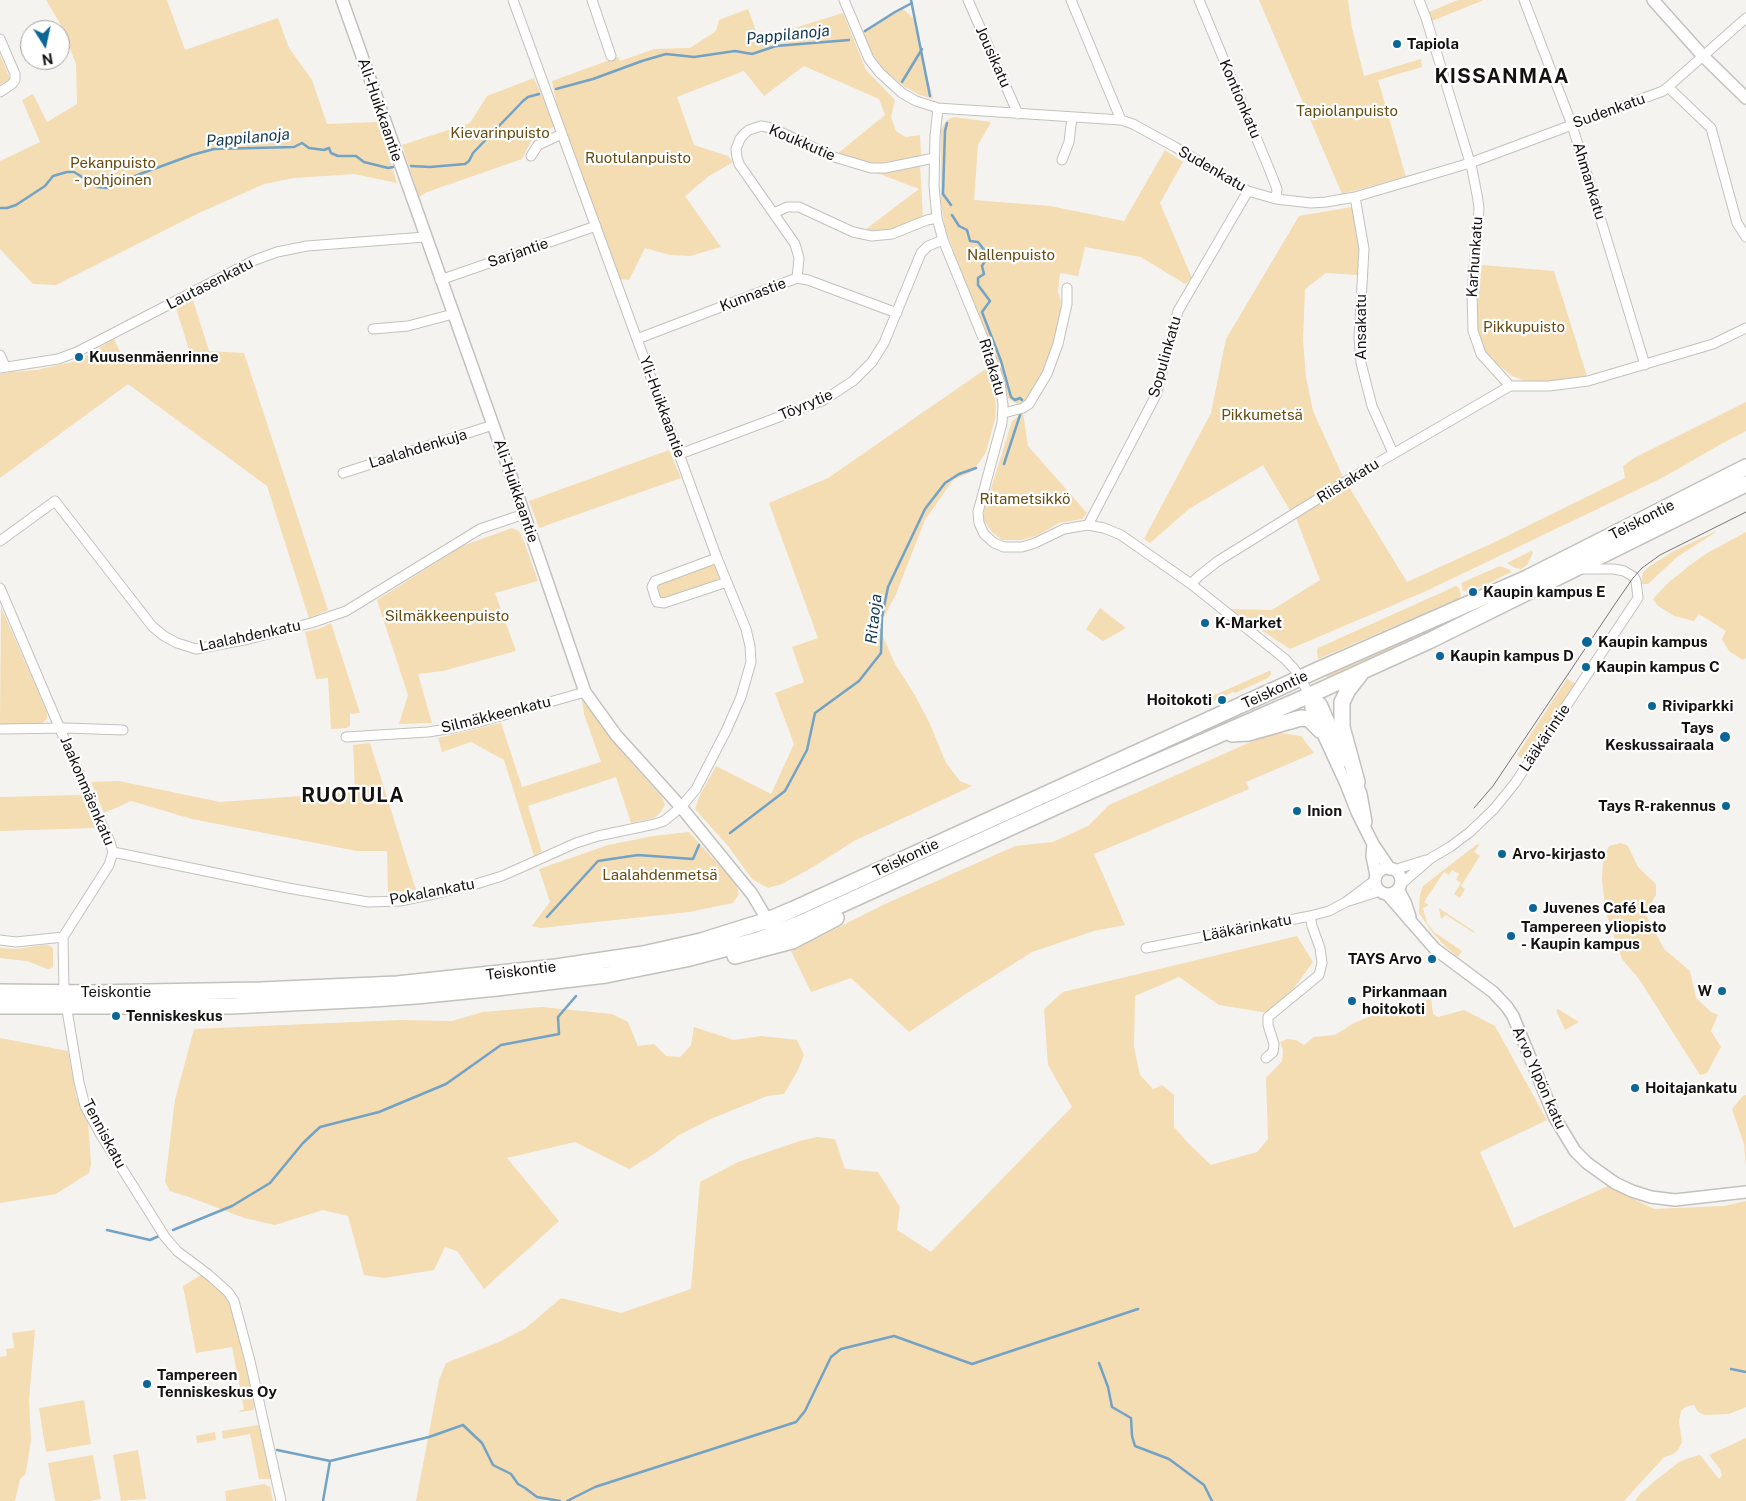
<!DOCTYPE html>
<meta charset="utf-8">
<style>
body{margin:0}
#map{position:relative;width:1746px;height:1501px;overflow:hidden;background:#f5f3ef;font-family:"Public Sans",sans-serif}
canvas{display:block}
.north{position:absolute;left:20px;top:20px;width:50px;height:50px;box-sizing:border-box;background:#fff;border:1px solid #a1a0a0;border-radius:50%;rotate:170deg;font-size:14px;font-weight:700;line-height:20px;text-align:center;color:#131211}
.north::after{content:'';display:block;margin:auto;width:18px;height:22px;background:#0a6696;clip-path:polygon(50% 0,100% 100%,50% 72%,0 100%)}
</style>
<div id="map">
<canvas width="1746" height="1501"></canvas>
<div class="north">N</div>
</div>
<script>
const ctx = document.querySelector('canvas').getContext('2d');
ctx.lineJoin = 'round';
function paint(path, color) { ctx.fillStyle = color; ctx.fill(path, 'evenodd'); }
const toPath = rows => new Path2D(rows.map(r => 'M' + r).join(''));
function trace(path, color, width, dash) { ctx.strokeStyle = color; ctx.lineWidth = width; ctx.lineCap = dash ? 'butt' : 'round'; ctx.setLineDash(dash || []); ctx.stroke(path); }
function label(font, color, halo, rows, align = 'center') {
  ctx.font = font + ' "Public Sans",sans-serif'; ctx.lineWidth = 4.5; ctx.setLineDash([]); ctx.textBaseline = 'middle'; ctx.strokeStyle = halo; ctx.fillStyle = color; for (const [text, x, y, turn = 0] of rows) {
    ctx.save(); ctx.translate(x, y); ctx.rotate((+turn || 0) * Math.PI / 180); ctx.textAlign = isNaN(turn) ? turn : align; if (halo) ctx.strokeText(text, 0, 0); ctx.fillText(text, 0, 0); ctx.restore();
  }
}
paint(toPath([
 [46,0,167,0,185,50,278,18,289,48,312,80,327,124,378,122,397,183,354,174,294,178,264,184,199,213,56,285,33,284,0,249,0,161,40,142,22,100,33,94,47,122,77,104,76,64,61,25],
 [1259,0,1348,0,1352,28,1364,76,1421,59,1422,67,1378,80,1406,177,1342,194],
 [1458,0,1484,0,1432,21,1429,12],
 [748,9,759,39,843,13,866,70,895,100,891,117,896,131,902,135,906,137,920,135,921,155,894,163,875,165,837,154,885,115,879,99,804,66,764,96,744,71,677,97,694,145,728,156,733,162,709,176,685,196,721,247,690,256,670,255,645,248,629,280,620,279,557,107,552,81,618,57,620,61,654,49,690,48,716,31,719,20],
 [903,9,913,18,933,99,920,95,905,87,885,71,872,53,862,31],
 [0,55,10,79,0,85],
 [534,78,555,126,532,139,522,159,427,192,419,197,402,145,470,123,487,96],
 [954,117,991,122,978,145,974,200,1050,206,1124,221,1165,150,1183,162,1160,203,1192,278,1185,284,1141,257,1085,247,1078,276,1060,273,1058,292,1061,302,1059,327,1052,352,1045,370,1026,401,1017,404,1008,398,997,359,966,284,945,228,941,202,941,129,947,120],
 [920,164,923,217,902,227,879,233,866,229,919,189,877,173,890,171],
 [1352,207,1357,223,1359,249,1358,275,1326,273,1305,289,1303,340,1306,377,1313,411,1343,477,1291,512,1263,465,1189,509,1150,543,1144,539,1211,413,1226,339,1299,216],
 [1482,265,1554,271,1587,376,1551,382,1528,382,1512,376,1490,358,1482,347,1477,327,1477,305],
 [193,300,209,351,244,353,328,610,309,618,267,486,128,384,0,478,0,374,11,372,36,370,77,361,114,339,125,362,191,356,176,308],
 [987,368,993,385,996,406,995,419,986,452,973,471,953,480,925,520,896,594,879,627,895,664,913,692,930,724,946,763,960,781,972,786,854,841,813,867,782,884,768,888,752,879,728,846,695,809,700,795,716,766,771,794,794,744,775,693,804,682,792,647,818,638,769,503,828,478],
 [1746,402,1746,431,1723,443,1662,478,1424,592,1290,649,1229,609,1272,610,1320,580,1296,518,1349,487,1407,582,1497,541,1625,478,1623,466,1634,458],
 [1023,413,1028,446,1087,513,1082,519,1059,523,1036,536,1021,540,1002,540,992,532,984,521,984,511,1012,421],
 [669,450,681,478,539,528,529,501],
 [512,528,519,531,525,544,538,581,495,593,516,651,443,671,418,674,432,723,399,724,408,695,377,600,462,546],
 [1716,531,1716,532,1677,557,1648,584,1641,584,1643,572,1650,566,1672,552],
 [1746,532,1746,658,1743,660,1729,651,1722,639,1726,631,1699,614,1694,621,1674,616,1657,605,1653,599,1668,583,1689,566,1707,553],
 [1531,551,1533,552,1532,555,1527,565,1521,569,1515,568,1507,563],
 [713,564,715,565,720,576,716,582,664,600,658,598,656,587,657,584],
 [1500,566,1510,570,1511,572,1481,587,1463,591,1461,583],
 [1456,586,1459,588,1461,595,1460,598,1318,659,1317,650,1318,648],
 [1,607,47,712,47,719,42,723,0,725],
 [1100,608,1126,628,1103,641,1086,629],
 [1450,621,1451,624,1328,680,1326,676],
 [331,623,360,713,350,714,350,725,347,728,331,729,328,678,316,679,305,632,321,628],
 [1269,671,1271,671,1271,674,1268,678,1235,693,1233,692,1211,702,1210,697],
 [1567,679,1576,684,1525,760,1517,755],
 [582,700,620,750,662,797,665,805,660,813,654,818,631,823,616,777,528,806,542,852,534,856,504,760,471,742,442,752,438,738,501,723,522,787,601,762,584,714],
 [1273,732,1301,736,1314,753,1246,782,1249,789,1094,854,1125,925,1094,931,1032,952,961,997,909,1032,851,978,811,992,791,951,885,904,1015,846,1053,842,1088,826,1109,805],
 [370,743,416,890,388,893,387,851,357,851,192,819,131,801,104,813,91,782,119,781,220,802,355,792,353,745],
 [81,795,95,828,0,831,0,797],
 [689,832,736,884,739,894,733,903,689,912,541,928,532,926,550,902,539,869,608,845,653,836],
 [1621,843,1628,846,1638,867,1656,884,1656,895,1645,913,1664,949,1690,971,1696,998,1711,1012,1718,1015,1711,1031,1721,1047,1707,1073,1700,1075,1639,979,1622,959,1606,913,1602,880,1603,860,1609,846],
 [1480,844,1474,852,1480,856,1461,886,1465,889,1460,898,1454,894,1461,883,1456,880,1459,874,1452,870,1449,875,1444,872,1424,902,1429,905,1423,908,1427,923,1434,932,1462,951,1458,957,1446,947,1432,932,1419,913,1420,895,1423,886,1476,845],
 [1439,908,1475,932,1474,933,1446,915,1441,919],
 [1297,936,1313,962,1294,988,1268,1013,1219,1005,1179,977,1135,996,1134,1047,1140,1075,1153,1089,1162,1085,1174,1095,1174,1127,1189,1144,1211,1165,1257,1152,1268,1139,1266,1078,1282,1061,1283,1050,1280,1042,1288,1039,1296,1040,1304,1045,1314,1037,1335,1035,1354,1023,1383,1011,1431,999,1433,1014,1438,1017,1464,1010,1495,1026,1547,1120,1480,1152,1514,1228,1608,1186,1654,1209,1724,1206,1746,1201,1746,1407,1729,1414,1705,1415,1698,1412,1694,1405,1685,1407,1681,1411,1679,1421,1682,1442,1678,1450,1673,1454,1664,1457,1624,1501,416,1501,439,1380,446,1363,499,1342,526,1328,561,1298,621,1313,691,1289,700,1182,738,1162,800,1141,817,1137,835,1139,845,1169,878,1172,900,1207,897,1230,931,1252,1072,1107,1048,1065,1044,1009,1063,992],
 [43,945,48,945,53,948,53,966,52,968,48,969,27,961,0,958,0,948,17,949],
 [542,1007,612,1014,628,1022,638,1046,654,1044,666,1056,680,1057,691,1045,694,1027,734,1040,761,1036,797,1040,804,1055,798,1070,784,1094,767,1096,711,1119,679,1135,654,1154,629,1169,575,1142,507,1158,559,1221,484,1289,457,1251,445,1247,434,1270,384,1278,364,1275,348,1216,323,1210,275,1225,244,1218,192,1198,170,1191,165,1182,175,1100,194,1029,400,1020,452,1021,483,1012],
 [1558,1009,1579,1022,1565,1030,1556,1010],
 [0,1038,68,1051,76,1096,88,1120,91,1164,89,1173,56,1194,0,1203],
 [1746,1095,1746,1167,1744,1144,1732,1109,1743,1096],
 [201,1275,220,1290,228,1299,232,1308,255,1406,253,1410,240,1412,239,1411,244,1409,232,1347,196,1353,183,1286],
 [35,1330,29,1400,31,1440,27,1466,25,1475,20,1479,15,1501,0,1501,0,1357,7,1356,6,1349,14,1348,12,1333],
 [84,1400,91,1444,46,1452,39,1408],
 [258,1425,267,1454,272,1479,259,1479,250,1434,223,1439,222,1431],
 [215,1432,216,1440,197,1443,196,1436],
 [1746,1438,1746,1501,1635,1501,1640,1494,1655,1481,1679,1462,1689,1458,1700,1455,1719,1479,1722,1476,1720,1469,1709,1455],
 [138,1450,146,1499,121,1501,113,1455],
 [93,1455,101,1499,90,1501,55,1501,48,1463],
 [264,1484,270,1487,273,1501,226,1501,225,1491]
]), '#f4dcb3');
trace(toPath([
 [911,0,930,96],
 [865,31,895,12,912,3],
 [902,82,922,49],
 [556,89,593,79,642,61,666,54,694,57,735,51,752,54,776,46,849,40],
 [947,123,945,131,943,194,951,205],
 [411,166,430,167,465,164,469,161,473,153,523,101,528,97,539,94],
 [0,208,7,208,16,205,45,186,53,176,67,172,74,172,79,175,97,187,108,188,140,174,192,155,214,149,294,147,302,143,309,148,324,150,329,148,331,153,338,156,356,156,364,162,388,168,393,167],
 [952,215,959,226,967,230,970,241,978,242,985,251,985,261,982,266,984,274,978,278,978,285,990,301,982,312,1001,361,1011,397,1015,400,1020,398,1022,400],
 [1004,464,1020,415],
 [730,833,785,791,807,750,815,713,859,681,881,653,882,617,888,587,925,509,945,483,959,474,976,468],
 [547,917,598,861,638,855,693,859,699,845],
 [107,1230,150,1240,159,1236],
 [173,1230,232,1206,270,1183,303,1143,320,1127,379,1112,446,1084,501,1045,559,1034,558,1017,576,996],
 [1099,1363,1108,1387,1112,1407,1131,1418,1132,1436,1135,1446,1169,1459,1204,1485,1212,1501],
 [1731,1369,1746,1372],
 [277,1450,330,1461,429,1437,463,1425,482,1443,493,1465,511,1474,518,1484,525,1488,537,1497,560,1501],
 [323,1501,330,1461],
 [567,1501,595,1487,796,1422,805,1411,831,1357,841,1349,894,1336,972,1364,1138,1309]
]), '#72a2c5', 2.5);
const street = toPath([
 [592,0,611,56],
 [844,0,869,59,880,73,902,93,916,101,938,108,952,109,1121,120,1133,124,1175,147,1248,191,1276,199,1311,203,1326,202,1355,197,1470,163,1663,91,1668,87,1746,18],
 [968,0,1018,114],
 [1071,0,1121,120],
 [1199,0,1270,171,1277,189,1276,199],
 [1419,0,1426,18,1472,169,1478,200,1479,209,1472,293,1473,331,1481,354,1510,386,1549,386,1588,381,1713,344,1746,328],
 [1524,0,1572,125,1645,365],
 [0,39,15,74,15,80,12,84,0,92],
 [1668,87,1711,128,1737,223,1746,237],
 [938,108,935,136,934,186,937,218,943,240,992,360,1000,383,1003,405,1002,423,978,512,979,523,984,534,994,543,1004,547,1022,547,1035,543,1064,529,1088,525,1104,528,1121,535,1191,584,1285,659,1295,670,1310,695],
 [531,156,538,145,562,134],
 [1062,160,1069,142,1072,117],
 [1355,197,1364,249,1359,338,1361,363,1372,406,1393,453],
 [774,213,787,207,799,207,853,232,872,236,892,234,927,220,937,218],
 [797,278,799,258,795,244,739,164,737,157,736,149,740,139,744,134,749,130,761,126,772,128,834,157,871,168,885,168,934,158],
 [440,280,596,226],
 [373,329,408,326,453,314],
 [637,339,797,278,808,280,897,313],
 [0,355,5,366],
 [0,368,58,359,77,352,255,260,277,252,307,246,425,237],
 [1004,413,1023,408,1029,404,1047,374,1058,344,1067,304,1067,288],
 [680,454,824,400,853,381,872,362,884,343,921,253,928,246,943,240],
 [343,473,493,425],
 [1088,525,1156,395,1178,311,1248,191],
 [0,541,55,501,152,626,164,636,177,643,196,649,249,639,311,623,346,611,480,529,524,514],
 [717,558,655,581,652,587,656,600,657,602,664,603,727,582],
 [1191,584,1199,576,1218,561,1350,479,1510,386],
 [0,588,92,804,110,842,113,852,109,865,63,937,64,992,79,1082,85,1106,101,1135,165,1237,177,1251,209,1275,228,1292,234,1301,250,1361,281,1501],
 [0,729,66,728,123,730],
 [346,737,428,732,453,728,479,722,585,692],
 [113,852,288,888,368,902,400,901,434,894,476,884,502,876,576,843,598,836,655,824,664,821,681,807,696,789,726,731,741,697,751,662,750,646,746,629,717,558,513,0],
 [1394,870,1426,860],
 [1400,885,1431,858,1450,847,1470,832,1494,809,1515,783,1638,598,1636,581,1634,577,1624,571,1614,569,1582,569],
 [1349,901,1380,891],
 [0,940,16,942,63,937],
 [1146,948,1310,916,1329,911,1346,902,1375,880],
 [1266,1058,1273,1052,1274,1044,1268,1025,1268,1017,1319,975,1322,963,1320,948,1312,926,1310,916]
]);
const secondary = toPath([
 [342,0,508,467,585,692,616,735,681,807,752,894,771,926],
 [1653,0,1703,56,1746,98],
 [1310,695,1311,708,1346,784,1357,812,1373,844,1390,869],
 [1310,695,1321,704,1346,761],
 [1353,775,1361,794,1366,822],
 [1373,844,1372,856,1376,876],
 '1375 881a13 13 0 1 1 26 0a13 13 0 1 1-26 0Z',
 [1398,889,1405,902,1410,917],
 [1387,894,1435,949,1493,992,1507,1007,1513,1016,1555,1118,1575,1151,1587,1163,1615,1183,1632,1191,1651,1197,1675,1200,1746,1192]
]);
const highway = toPath([
 [1232,734,1248,733,1301,718,1309,719,1320,730],
 [1357,782,1342,727,1342,702,1348,690,1362,672],
 [735,956,792,941,836,918],
 [0,992,91,993,261,990,397,984,556,967,643,954,701,941,768,920,794,909,1320,669,1527,578,1746,467],
 [0,1006,231,1006,372,999,416,996,497,988,606,975,686,959,758,940,801,923,1086,793,1310,695,1431,640,1746,484]
]);
trace(street, '#c3c1bd', 11);
trace(secondary, '#c3c1bd', 14);
trace(highway, '#c3c1bd', 18);
trace(street, '#fff', 9);
trace(secondary, '#fff', 11);
trace(highway, '#fff', 15);
trace(toPath([
 [1474,808,1493,786,1615,604,1633,578,1642,568,1660,555,1746,512]
]), '#787674', 1);
for (const [x, y, r, color] of [
 [1397,44,5,"#0a6696"],
 [79,357,5,"#0a6696"],
 [1473,592,5,"#0a6696"],
 [1205,623,5,"#0a6696"],
 [1587,642,6,"#0a6696"],
 [1440,656,5,"#0a6696"],
 [1586,667,5,"#0a6696"],
 [1222,700,5,"#0a6696"],
 [1652,706,5,"#0a6696"],
 [1725,737,6,"#0a6696"],
 [1726,806,5,"#0a6696"],
 [1297,811,5,"#0a6696"],
 [1502,854,5,"#0a6696"],
 [1533,908,5,"#0a6696"],
 [1511,936,5,"#0a6696"],
 [1432,959,5,"#0a6696"],
 [1722,991,5,"#0a6696"],
 [1352,1001,5,"#0a6696"],
 [116,1016,5,"#0a6696"],
 [1635,1088,5,"#0a6696"],
 [147,1384,5,"#0a6696"]
]) { const dot = new Path2D(); dot.arc(x, y, r, 0, 2 * Math.PI); ctx.fillStyle = color; ctx.fill(dot); trace(dot, '#fff', 2); }
label('bold 15px', '#131211', '#fff', [
 ["Tapiola",1407,44],
 ["Kuusenmäenrinne",89,357],
 ["Kaupin kampus E",1483,592],
 ["K-Market",1215,623],
 ["Kaupin kampus",1598,642],
 ["Kaupin kampus D",1450,656],
 ["Kaupin kampus C",1596,667],
 ["Hoitokoti",1212,700,"right"],
 ["Riviparkki",1662,706],
 ["Tays",1714,728,"right"],
 ["Keskussairaala",1714,745,"right"],
 ["Tays R-rakennus",1716,806,"right"],
 ["Inion",1307,811],
 ["Arvo-kirjasto",1512,854],
 ["Juvenes Café Lea",1543,908],
 ["Tampereen yliopisto",1521,927],
 ["- Kaupin kampus",1521,944],
 ["TAYS Arvo",1422,959,"right"],
 ["W",1712,991,"right"],
 ["Pirkanmaan",1362,992],
 ["hoitokoti",1362,1009],
 ["Tenniskeskus",126,1016],
 ["Hoitajankatu",1645,1088],
 ["Tampereen",157,1375],
 ["Tenniskeskus Oy",157,1392]
], 'left');
label('15px', '#131211', '#fff', [
 ["Jousikatu",993,57,66],
 ["Kontionkatu",1240,99,67],
 ["Ali-Huikkaantie",380,110,71],
 ["Sudenkatu",1609,111,-20],
 ["Koukkutie",802,143,23],
 ["Sudenkatu",1212,169,30],
 ["Ahmankatu",1589,181,73],
 ["Sarjantie",518,253,-19],
 ["Karhunkatu",1475,257,-86],
 ["Lautasenkatu",210,284,-27],
 ["Kunnastie",753,295,-21],
 ["Ansakatu",1361,327,-90],
 ["Sopulinkatu",1165,357,-74],
 ["Ritakatu",992,367,73],
 ["Töyrytie",806,405,-23],
 ["Yli-Huikkaantie",662,407,70],
 ["Laalahdenkuja",418,449,-17],
 ["Riistakatu",1348,481,-32],
 ["Ali-Huikkaantie",516,491,71],
 ["Teiskontie",1642,520,-27],
 ["Laalahdenkatu",250,636,-12],
 ["Teiskontie",1275,690,-25],
 ["Silmäkkeenkatu",496,715,-14],
 ["Lääkärintie",1545,738,-56],
 ["Jaakonmäenkatu",87,791,67],
 ["Teiskontie",906,858,-25],
 ["Pokalankatu",432,892,-11],
 ["Lääkärinkatu",1247,928,-11],
 ["Teiskontie",521,971,-7],
 ["Teiskontie",116,992],
 ["Arvo Ylpön katu",1539,1078,66],
 ["Tenniskatu",104,1134,62]
]);
label('15px', '#674b0f', '#fff', [
 ["Tapiolanpuisto",1347,111],
 ["Kievarinpuisto",500,133],
 ["Ruotulanpuisto",638,158],
 ["Pekanpuisto",113,163],
 ["- pohjoinen",113,180],
 ["Nallenpuisto",1011,255],
 ["Pikkupuisto",1524,327],
 ["Pikkumetsä",1262,415],
 ["Ritametsikkö",1025,499],
 ["Silmäkkeenpuisto",447,616],
 ["Laalahdenmetsä",660,875]
]);
label('italic 16px', '#113851', '#fff', [
 ["Pappilanoja",788,35,-6],
 ["Pappilanoja",248,138,-5],
 ["Ritaoja",874,619,-84]
]);
ctx.letterSpacing = '1px';
label('bold 20px', '#131211', '#fff', [
 ["KISSANMAA",1502,77],
 ["RUOTULA",353,796]
]);
ctx.letterSpacing = '0px';
</script>
